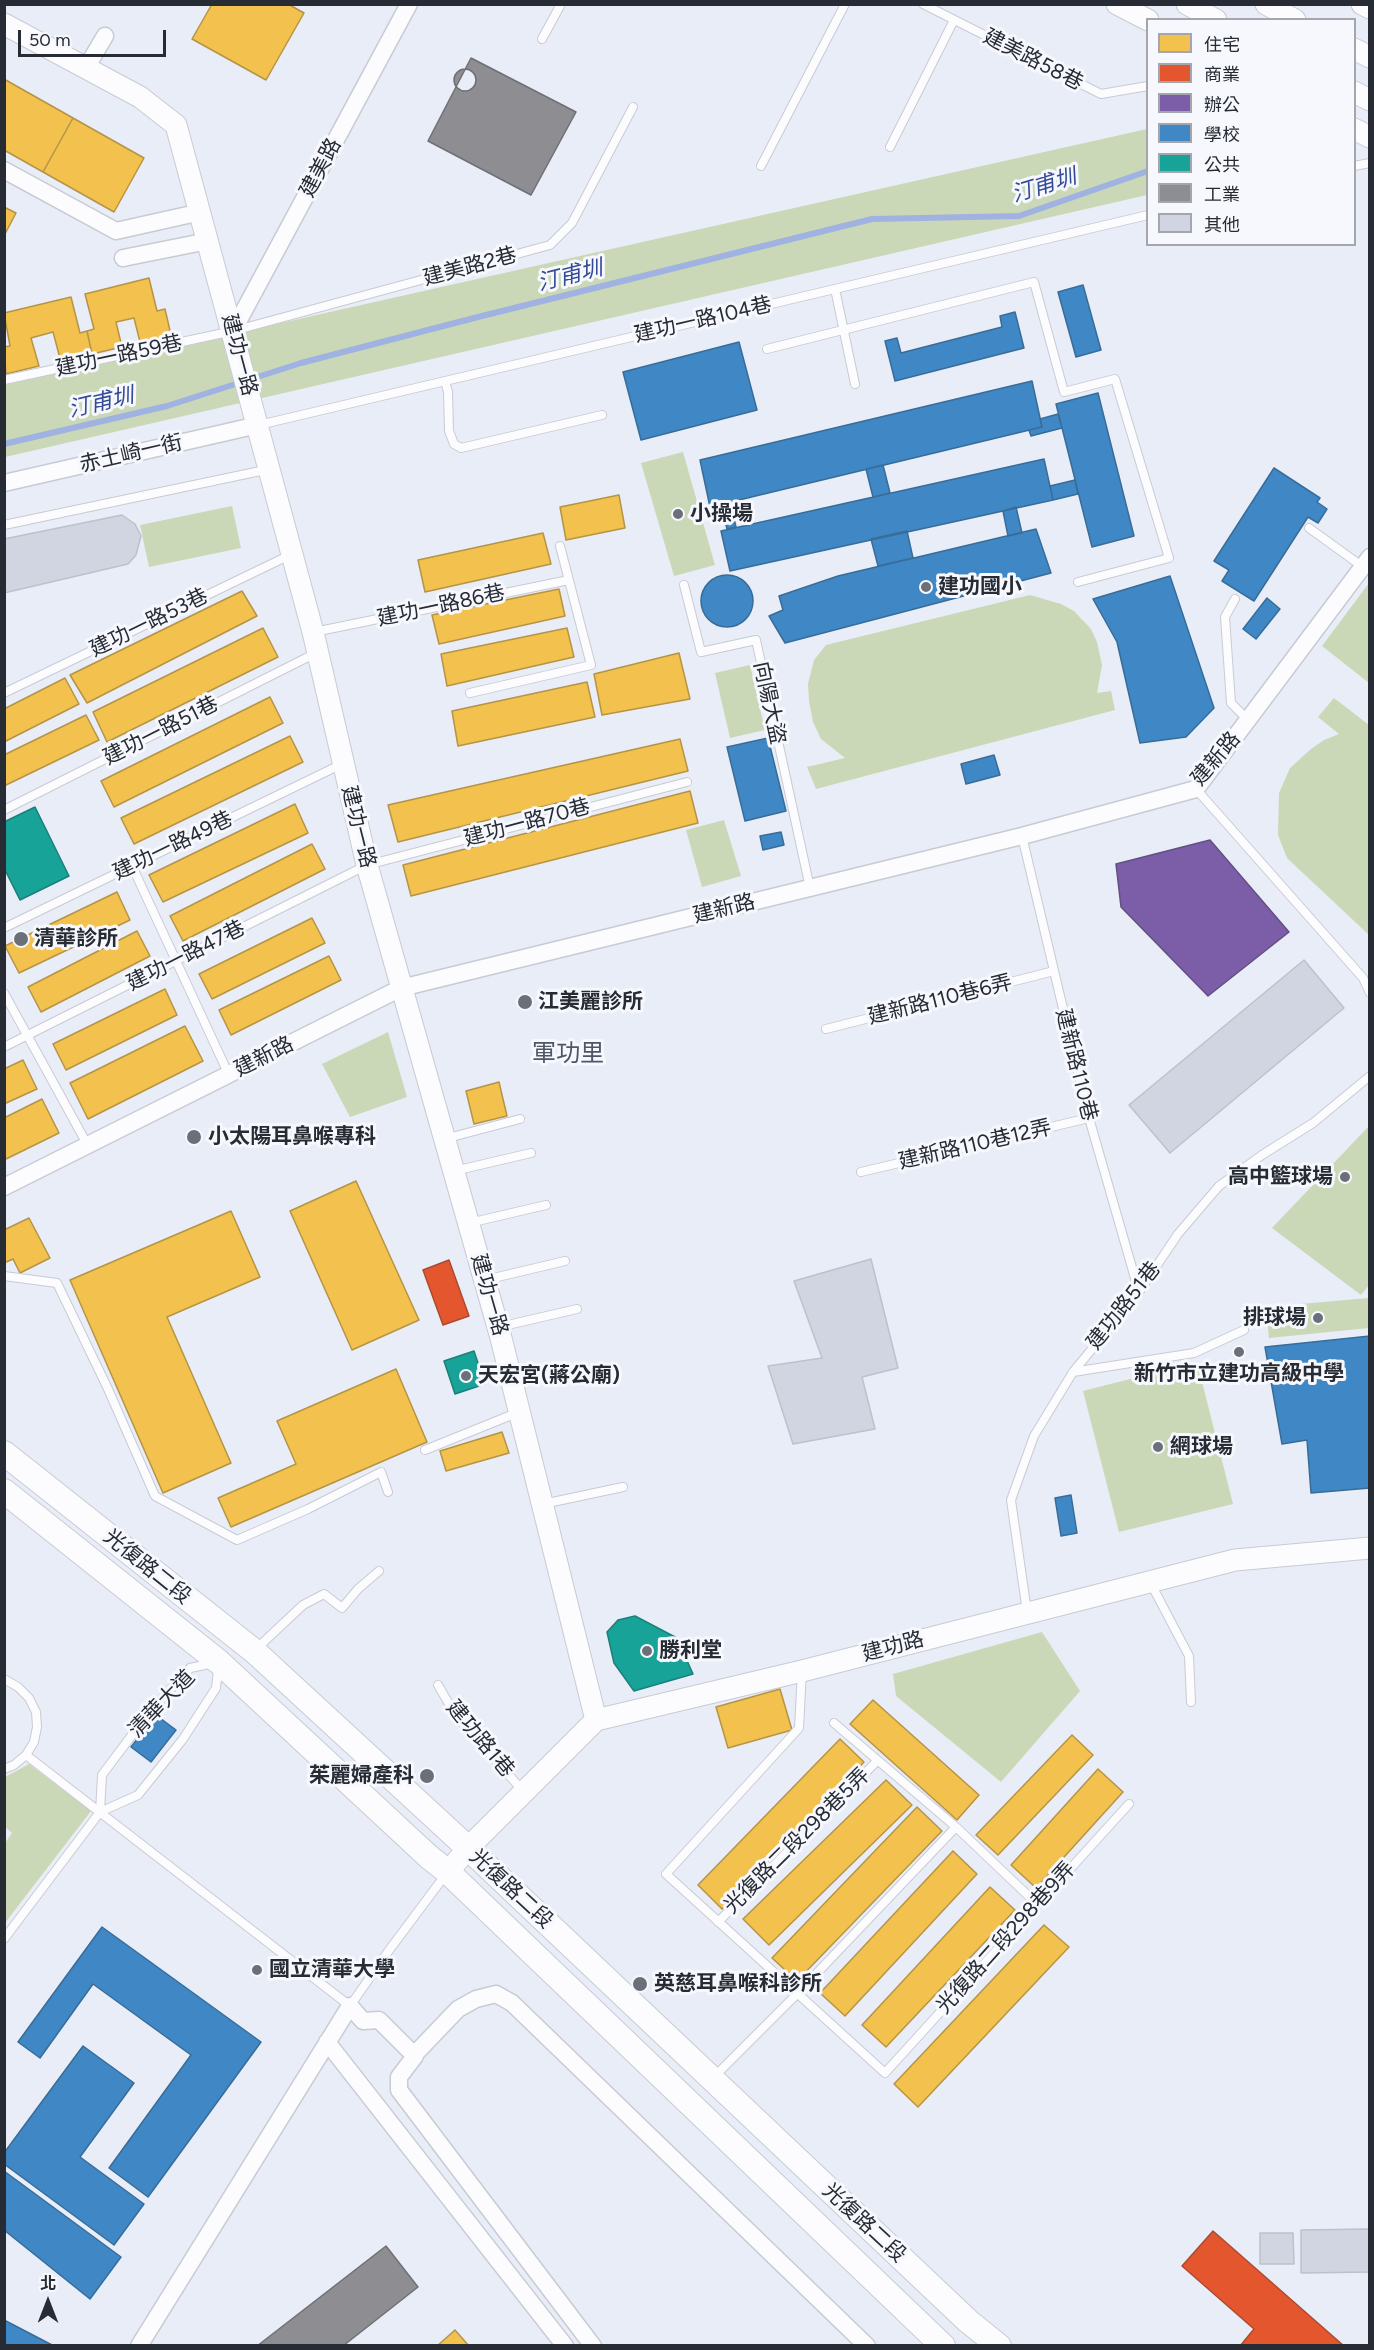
<!DOCTYPE html>
<meta charset="utf-8">
<style>
body{margin:0}
#map{position:relative;width:1374px;height:2350px;overflow:hidden;background:#e9edf7;font-family:Figtree,"Noto Sans TC",sans-serif}
canvas{display:block}
.frame{position:absolute;inset:0;border:6px solid #272b33;pointer-events:none}
.legend{position:absolute;left:1146px;top:18px;width:210px;height:228px;box-sizing:border-box;background:#f6f8fd;border:2px solid #a3a6ac;margin:0;padding:8px 10px;list-style:none;font-size:18px;color:#272b33}
.legend li{display:flex;align-items:center;gap:12px;height:30px}
.legend b{width:30px;border:2px solid #a3a6ac}
.north{position:absolute;left:18px;top:2272px;width:60px;height:60px;-webkit-text-stroke:4px #f6f8fd;paint-order:stroke;rotate:0deg;font-size:16px;font-weight:700;line-height:24px;text-align:center;color:#272b33}
.north::after{content:'';display:block;margin:auto;width:21px;height:27px;background:#272b33;clip-path:polygon(50% 0,100% 100%,50% 72%,0 100%)}
.scale{position:absolute;left:18px;top:30px;width:148px;height:27px;box-sizing:border-box;border:3px solid #272b33;border-top:0;padding-left:8px;font-size:18px;line-height:21px;white-space:nowrap;color:#272b33;-webkit-text-stroke:4px #f6f8fd;paint-order:stroke}
</style>
<div id="map">
<canvas width="1374" height="2350"></canvas>
<div class="frame"></div>
<ul class="legend">
<li><b style="height:16px;background:#f2c14e"></b>住宅</li>
<li><b style="height:16px;background:#e4572e"></b>商業</li>
<li><b style="height:16px;background:#7b5ea7"></b>辦公</li>
<li><b style="height:16px;background:#3f88c5"></b>學校</li>
<li><b style="height:16px;background:#17a398"></b>公共</li>
<li><b style="height:16px;background:#8d8d92"></b>工業</li>
<li><b style="height:16px;background:#d0d5e1"></b>其他</li>
</ul>
<div class="north">北</div>
<div class="scale">50 m</div>
</div>
<script>
const ctx = document.querySelector('canvas').getContext('2d');
ctx.lineJoin = 'round';
function paint(path, color) { ctx.fillStyle = color; ctx.fill(path, 'evenodd'); }
const toPath = rows => new Path2D(rows.map(r => 'M' + r).join(''));
function trace(path, color, width, dash) { ctx.strokeStyle = color; ctx.lineWidth = width; ctx.lineCap = dash ? 'butt' : 'round'; ctx.setLineDash(dash || []); ctx.stroke(path); }
function label(font, color, halo, rows, align = 'center') {
  ctx.font = font + ' Figtree,"Noto Sans TC",sans-serif'; ctx.lineWidth = 6; ctx.setLineDash([]); ctx.textBaseline = 'middle'; ctx.strokeStyle = halo; ctx.fillStyle = color; for (const [text, x, y, turn = 0] of rows) {
    ctx.save(); ctx.translate(x, y); ctx.rotate((+turn || 0) * Math.PI / 180); ctx.textAlign = isNaN(turn) ? turn : align; if (halo) ctx.strokeText(text, 0, 0); ctx.fillText(text, 0, 0); ctx.restore();
  }
}
paint(toPath([
 [1147,129,1147,195,5,457,4,385],
 [683,452,715,565,674,576,641,463],
 [232,506,241,548,149,567,140,525],
 [1369,583,1369,683,1322,646],
 [1030,595,1061,604,1074,611,1091,629,1097,642,1102,665,1097,693,1111,691,1115,710,816,789,807,767,845,758,821,739,813,722,809,701,808,684,814,660,826,645],
 [750,665,765,730,730,738,715,673],
 [1334,698,1369,725,1369,935,1287,858,1278,835,1279,793,1290,768,1311,749,1324,740,1339,734,1318,717],
 [724,820,741,876,702,887,686,830],
 [388,1032,407,1097,350,1117,322,1064],
 [1369,1126,1369,1285,1361,1295,1272,1228],
 [1369,1298,1369,1328,1269,1338,1266,1307],
 [1197,1362,1233,1504,1119,1532,1083,1391],
 [1042,1632,1080,1691,1001,1782,896,1696,893,1674],
 [29,1764,91,1811,5,1923,5,1843,12,1833,5,1827,5,1777]
]), '#cad8b7');
const homes = toPath([
 [212,4,288,4,304,13,266,80,192,39,212,4],
 [4,79,73,118,43,172,4,150,4,79],
 [73,118,144,158,114,212,43,172,73,118],
 [4,207,16,213,4,236,4,207],
 [149,278,157,311,165,309,171,335,140,342,134,318,116,322,122,347,92,354,87,331,94,329,85,294,149,278],
 [71,297,80,333,87,331,92,354,61,362,53,332,31,338,39,366,6,374,4,347,10,346,4,313,71,297],
 [619,495,625,528,566,540,560,507,619,495],
 [543,533,551,564,425,592,418,560,543,533],
 [559,589,565,616,439,644,432,615,559,589],
 [242,591,257,616,87,703,70,675,242,591],
 [263,628,278,657,107,742,93,712,263,628],
 [567,628,574,657,447,686,441,654,567,628],
 [679,653,690,699,602,715,594,674,679,653],
 [65,678,79,704,4,742,4,709,65,678],
 [587,682,595,717,458,746,452,711,587,682],
 [270,697,283,723,114,807,101,781,270,697],
 [86,715,99,740,4,786,4,755,86,715],
 [290,736,303,762,134,844,121,818,290,736],
 [680,739,688,771,398,842,388,805,680,739],
 [690,791,698,823,411,896,403,865,690,791],
 [295,804,308,833,163,902,149,875,295,804],
 [312,844,325,869,183,941,170,916,312,844],
 [117,892,130,920,19,973,5,946,117,892],
 [312,918,325,943,212,999,199,974,312,918],
 [137,931,150,956,41,1012,28,987,137,931],
 [329,956,341,980,231,1035,219,1010,329,956],
 [165,989,177,1015,66,1070,53,1044,165,989],
 [185,1026,203,1061,88,1119,70,1083,185,1026],
 [23,1060,37,1089,4,1104,4,1069,23,1060],
 [499,1082,507,1116,474,1124,466,1091,499,1082],
 [42,1099,59,1133,4,1160,4,1118,42,1099],
 [356,1181,419,1320,352,1350,290,1211,356,1181],
 [231,1211,260,1277,167,1317,231,1463,163,1493,70,1280,231,1211],
 [29,1218,50,1258,20,1273,13,1259,4,1263,4,1230,29,1218],
 [396,1369,427,1442,231,1527,218,1498,296,1464,277,1421,396,1369],
 [502,1432,509,1453,446,1471,440,1451,502,1432],
 [780,1689,792,1730,728,1748,716,1707,780,1689],
 [873,1700,979,1795,957,1820,850,1724,873,1700],
 [1072,1735,1093,1755,998,1855,976,1835,1072,1735],
 [840,1739,864,1762,722,1909,698,1885,840,1739],
 [1098,1769,1123,1792,1036,1888,1011,1865,1098,1769],
 [886,1780,912,1805,769,1945,743,1919,886,1780],
 [917,1807,942,1831,797,1981,772,1958,917,1807],
 [953,1851,977,1874,845,2016,820,1993,953,1851],
 [990,1887,1015,1910,886,2047,862,2025,990,1887],
 [1044,1925,1069,1947,918,2107,894,2084,1044,1925],
 [455,2330,469,2346,437,2346,455,2330]
]);
paint(homes, '#f2c14e');
trace(homes, '#b59446', 1.5);
const shops = toPath([
 [449,1260,469,1316,443,1325,423,1270,449,1260],
 [1213,2231,1344,2346,1240,2346,1254,2329,1182,2266,1213,2231]
]);
paint(shops, '#e4572e');
trace(shops, '#ab4a30', 1.5);
const offices = toPath([
 [1210,840,1289,932,1208,996,1121,907,1116,864,1210,840]
]);
paint(offices, '#7b5ea7');
trace(offices, '#624f84', 1.5);
const schools = toPath([
 [1083,285,1101,350,1076,357,1058,292,1083,285],
 [1015,312,1024,348,895,381,885,341,897,338,901,353,1002,327,1000,316,1015,312],
 [739,342,757,410,641,440,623,372,739,342],
 [1032,381,1042,427,710,507,700,460,1032,381],
 [1098,393,1134,536,1092,547,1056,404,1098,393],
 [1058,414,1062,428,1031,436,1029,430,1042,427,1040,419,1058,414],
 [1044,459,1053,500,730,571,721,531,1044,459],
 [883,465,890,493,873,497,866,469,883,465],
 [1274,468,1320,498,1317,502,1327,509,1318,523,1308,517,1254,601,1222,581,1229,570,1214,561,1274,468],
 [1075,480,1078,494,1053,500,1050,486,1075,480],
 [730,502,736,527,727,529,721,504,730,502],
 [1016,507,1022,533,1008,536,1003,511,1016,507],
 [1036,529,1051,573,785,643,769,616,783,610,779,596,838,576,1036,529],
 [907,531,913,558,878,566,871,539,907,531],
 '701 601a26 26 0 1 1 52 0a26 26 0 1 1-52 0Z',
 [1170,576,1214,708,1186,737,1140,743,1117,642,1093,599,1170,576],
 [1267,598,1280,609,1256,639,1243,629,1267,598],
 [768,738,786,811,745,821,727,747,768,738],
 [994,755,1000,775,966,784,961,764,994,755],
 [781,832,784,845,763,850,760,836,781,832],
 [1370,1336,1370,1488,1311,1493,1307,1440,1282,1444,1265,1347,1370,1336],
 [1071,1495,1077,1533,1061,1536,1055,1498,1071,1495],
 [156,1715,176,1730,151,1762,131,1747,156,1715],
 [102,1927,261,2042,148,2197,109,2168,191,2055,93,1984,40,2058,18,2042,102,1927],
 [83,2046,134,2083,80,2157,144,2204,114,2245,4,2164,4,2153,83,2046],
 [4,2171,121,2257,90,2299,4,2230,4,2171],
 [4,2320,54,2346,4,2346,4,2320]
]);
paint(schools, '#3f88c5');
trace(schools, '#386c99', 1.5);
const public = toPath([
 [35,807,69,876,20,900,4,868,4,822,35,807],
 [474,1351,485,1384,455,1394,444,1361,474,1351],
 [635,1616,677,1638,693,1674,634,1691,614,1663,607,1632,618,1620,635,1616]
]);
paint(public, '#17a398');
trace(public, '#1c7f7a', 1.5);
const industry = toPath([
 [471,58,576,112,531,195,428,141,471,58],
 '454 80a11 11 0 1 1 22 0a11 11 0 1 1-22 0Z',
 [386,2246,418,2287,343,2346,257,2346,386,2246]
]);
paint(industry, '#8d8d92');
trace(industry, '#6e7076', 1.5);
trace(toPath([
 [4,444,167,406,301,363,478,317,872,219,1019,216,1148,171]
]), '#a0b2e2', 6);
const building = toPath([
 [122,515,135,524,141,536,136,555,128,564,4,593,4,539,122,515],
 [1304,960,1344,1008,1170,1153,1129,1105,1304,960],
 [871,1259,898,1368,862,1377,875,1429,793,1444,768,1366,822,1358,794,1281,871,1259],
 [1370,2229,1370,2272,1301,2273,1301,2230,1370,2229],
 [1260,2233,1293,2233,1294,2264,1260,2264,1260,2233]
]);
paint(building, '#d0d5e1');
trace(building, '#bec1ca', 1.5);
const service = toPath([
 [923,4,1101,94,1148,86],
 [542,39,561,4],
 [890,147,954,20],
 [761,166,845,4],
 [1354,166,1370,163],
 [835,289,855,384],
 [767,349,1034,282,1064,392,1115,379,1169,558,1078,582],
 [4,380,233,331,550,245,572,223,633,107],
 [445,381,448,392,449,431,454,444,461,448,602,415],
 [259,425,1148,215],
 [4,525,270,469],
 [1309,528,1363,567],
 [684,585,701,652,756,640,810,888],
 [1235,599,1225,617,1231,703,1248,720],
 [314,632,569,580],
 [4,693,290,555],
 [470,693,591,665,560,546],
 [1196,789,1363,978,1370,993],
 [4,810,318,652],
 [1022,836,1089,1118,1139,1292],
 [132,866,229,1075],
 [4,928,342,764],
 [4,993,87,1144],
 [826,1029,1054,971],
 [4,1047,367,865,687,782],
 [444,1139,520,1119],
 [454,1171,531,1153],
 [861,1172,1089,1118],
 [469,1223,546,1205],
 [4,1276,57,1283,108,1389,155,1496,237,1540,308,1509,381,1472,388,1492],
 [485,1280,565,1261],
 [499,1327,577,1309],
 [1073,1372,1194,1353,1244,1330],
 [425,1450,519,1412],
 [543,1504,623,1487],
 [1150,1582,1189,1656,1191,1702],
 [1027,1612,1011,1500,1034,1436,1073,1372,1139,1292,1178,1234,1219,1186,1262,1155,1313,1123,1370,1076],
 [255,1650,303,1605,324,1594,342,1608,358,1589,379,1571],
 [802,1671,799,1728,666,1874,885,2073,1129,1804],
 [4,1679,18,1687,29,1698,36,1712,37,1727,34,1742,26,1755,14,1765,4,1769],
 [438,1685,456,1716,524,1792],
 [834,1723,956,1827,1037,1904],
 [26,1755,350,2006,387,1953,446,1874],
 [718,1922,877,1761],
 [4,1939,100,1812,138,1795,183,1739,216,1688,219,1662,190,1668,147,1715,102,1775,100,1812],
 [714,2077,797,1994,956,1827]
]);
const minor = toPath([
 [86,68,105,36],
 [4,170,116,231,201,212],
 [123,258,208,241],
 [233,331,409,4],
 [4,483,258,425],
 [4,1187,401,988,1022,836,1196,789,1370,557],
 [327,2042,565,2346],
 [414,2055,458,2009,476,1999,496,1994,512,2003,867,2346],
 [139,2346,350,2006,363,2021,379,2020,415,2056,399,2077,399,2090,593,2346]
]);
const tertiary = toPath([
 [1117,4,1148,20],
 [1187,4,1216,20],
 [1266,4,1295,20],
 [1362,4,1370,8],
 [4,24,140,97,176,125,313,632,367,865,501,1338,596,1720],
 [1354,49,1370,57],
 [1354,92,1370,100],
 [1354,129,1370,137],
 [448,1872,468,1848,596,1720,802,1671,1235,1560,1370,1548]
]);
const secondary = toPath([
 [4,1453,254,1651,468,1848,968,2321,999,2346],
 [4,1491,219,1662,429,1857,448,1872,943,2346]
]);
trace(service, '#c7cbd3', 10);
trace(minor, '#c7cbd3', 19);
trace(tertiary, '#c7cbd3', 23);
trace(secondary, '#c7cbd3', 26);
trace(service, '#fcfcfe', 8);
trace(minor, '#fcfcfe', 16);
trace(tertiary, '#fcfcfe', 21);
trace(secondary, '#fcfcfe', 24);
for (const [x, y, r, color] of [
 [678,514,6,"#6b6f78"],
 [926,587,6,"#6b6f78"],
 [21,939,8,"#6b6f78"],
 [525,1002,8,"#6b6f78"],
 [194,1137,8,"#6b6f78"],
 [1345,1177,6,"#6b6f78"],
 [1318,1318,6,"#6b6f78"],
 [1239,1352,6,"#6b6f78"],
 [466,1376,6,"#6b6f78"],
 [1158,1447,6,"#6b6f78"],
 [647,1651,6,"#6b6f78"],
 [427,1776,8,"#6b6f78"],
 [257,1970,6,"#6b6f78"],
 [640,1984,8,"#6b6f78"]
]) { const dot = new Path2D(); dot.arc(x, y, r, 0, 2 * Math.PI); ctx.fillStyle = color; ctx.fill(dot); trace(dot, '#f6f8fd', 2); }
label('21px', '#272b33', '#f6f8fd', [
 ["建美路58巷",1033,60,27],
 ["建美路",321,168,-62],
 ["建美路2巷",470,267,-15],
 ["建功一路104巷",703,320,-13],
 ["建功一路",239,355,75],
 ["建功一路59巷",119,356,-12],
 ["赤土崎一街",131,454,-13],
 ["建功一路86巷",441,606,-12],
 ["建功一路53巷",149,623,-26],
 ["向陽大盜",769,703,78],
 ["建功一路51巷",161,731,-27],
 ["建新路",1216,759,-50],
 ["建功一路70巷",527,823,-15],
 ["建功一路",358,827,76],
 ["建功一路49巷",173,846,-26],
 ["建新路",724,909,-14],
 ["建功一路47巷",186,956,-27],
 ["建新路110巷6弄",940,1000,-14],
 ["建新路",264,1057,-27],
 ["建新路110巷",1076,1065,76],
 ["建新路110巷12弄",975,1145,-13],
 ["建功一路",489,1295,74],
 ["建功路51巷",1124,1306,-52],
 ["光復路二段",147,1567,39],
 ["建功路",893,1647,-15],
 ["清華大道",162,1704,-46],
 ["建功路1巷",480,1739,50],
 ["光復路二段298巷5弄",797,1841,-45],
 ["光復路二段",511,1889,43],
 ["光復路二段298巷9弄",1006,1938,-48],
 ["光復路二段",864,2223,43]
]);
label('bold 21px', '#272b33', '#f6f8fd', [
 ["小操場",690,514],
 ["建功國小",938,587],
 ["清華診所",34,939],
 ["江美麗診所",538,1002],
 ["小太陽耳鼻喉專科",208,1137],
 ["高中籃球場",1333,1177,"right"],
 ["排球場",1306,1318,"right"],
 ["新竹市立建功高級中學",1239,1374,"center"],
 ["天宏宮(蔣公廟)",478,1376],
 ["網球場",1170,1447],
 ["勝利堂",659,1651],
 ["茱麗婦產科",414,1776,"right"],
 ["國立清華大學",269,1970],
 ["英慈耳鼻喉科診所",654,1984]
], 'left');
label('italic 22px', '#334a97', '#f6f8fd', [
 ["汀甫圳",1044,186,-17],
 ["汀甫圳",570,276,-14],
 ["汀甫圳",101,403,-13]
]);
label('24px', '#4f5669', '#f6f8fd', [
 ["軍功里",568,1054]
]);
</script>
